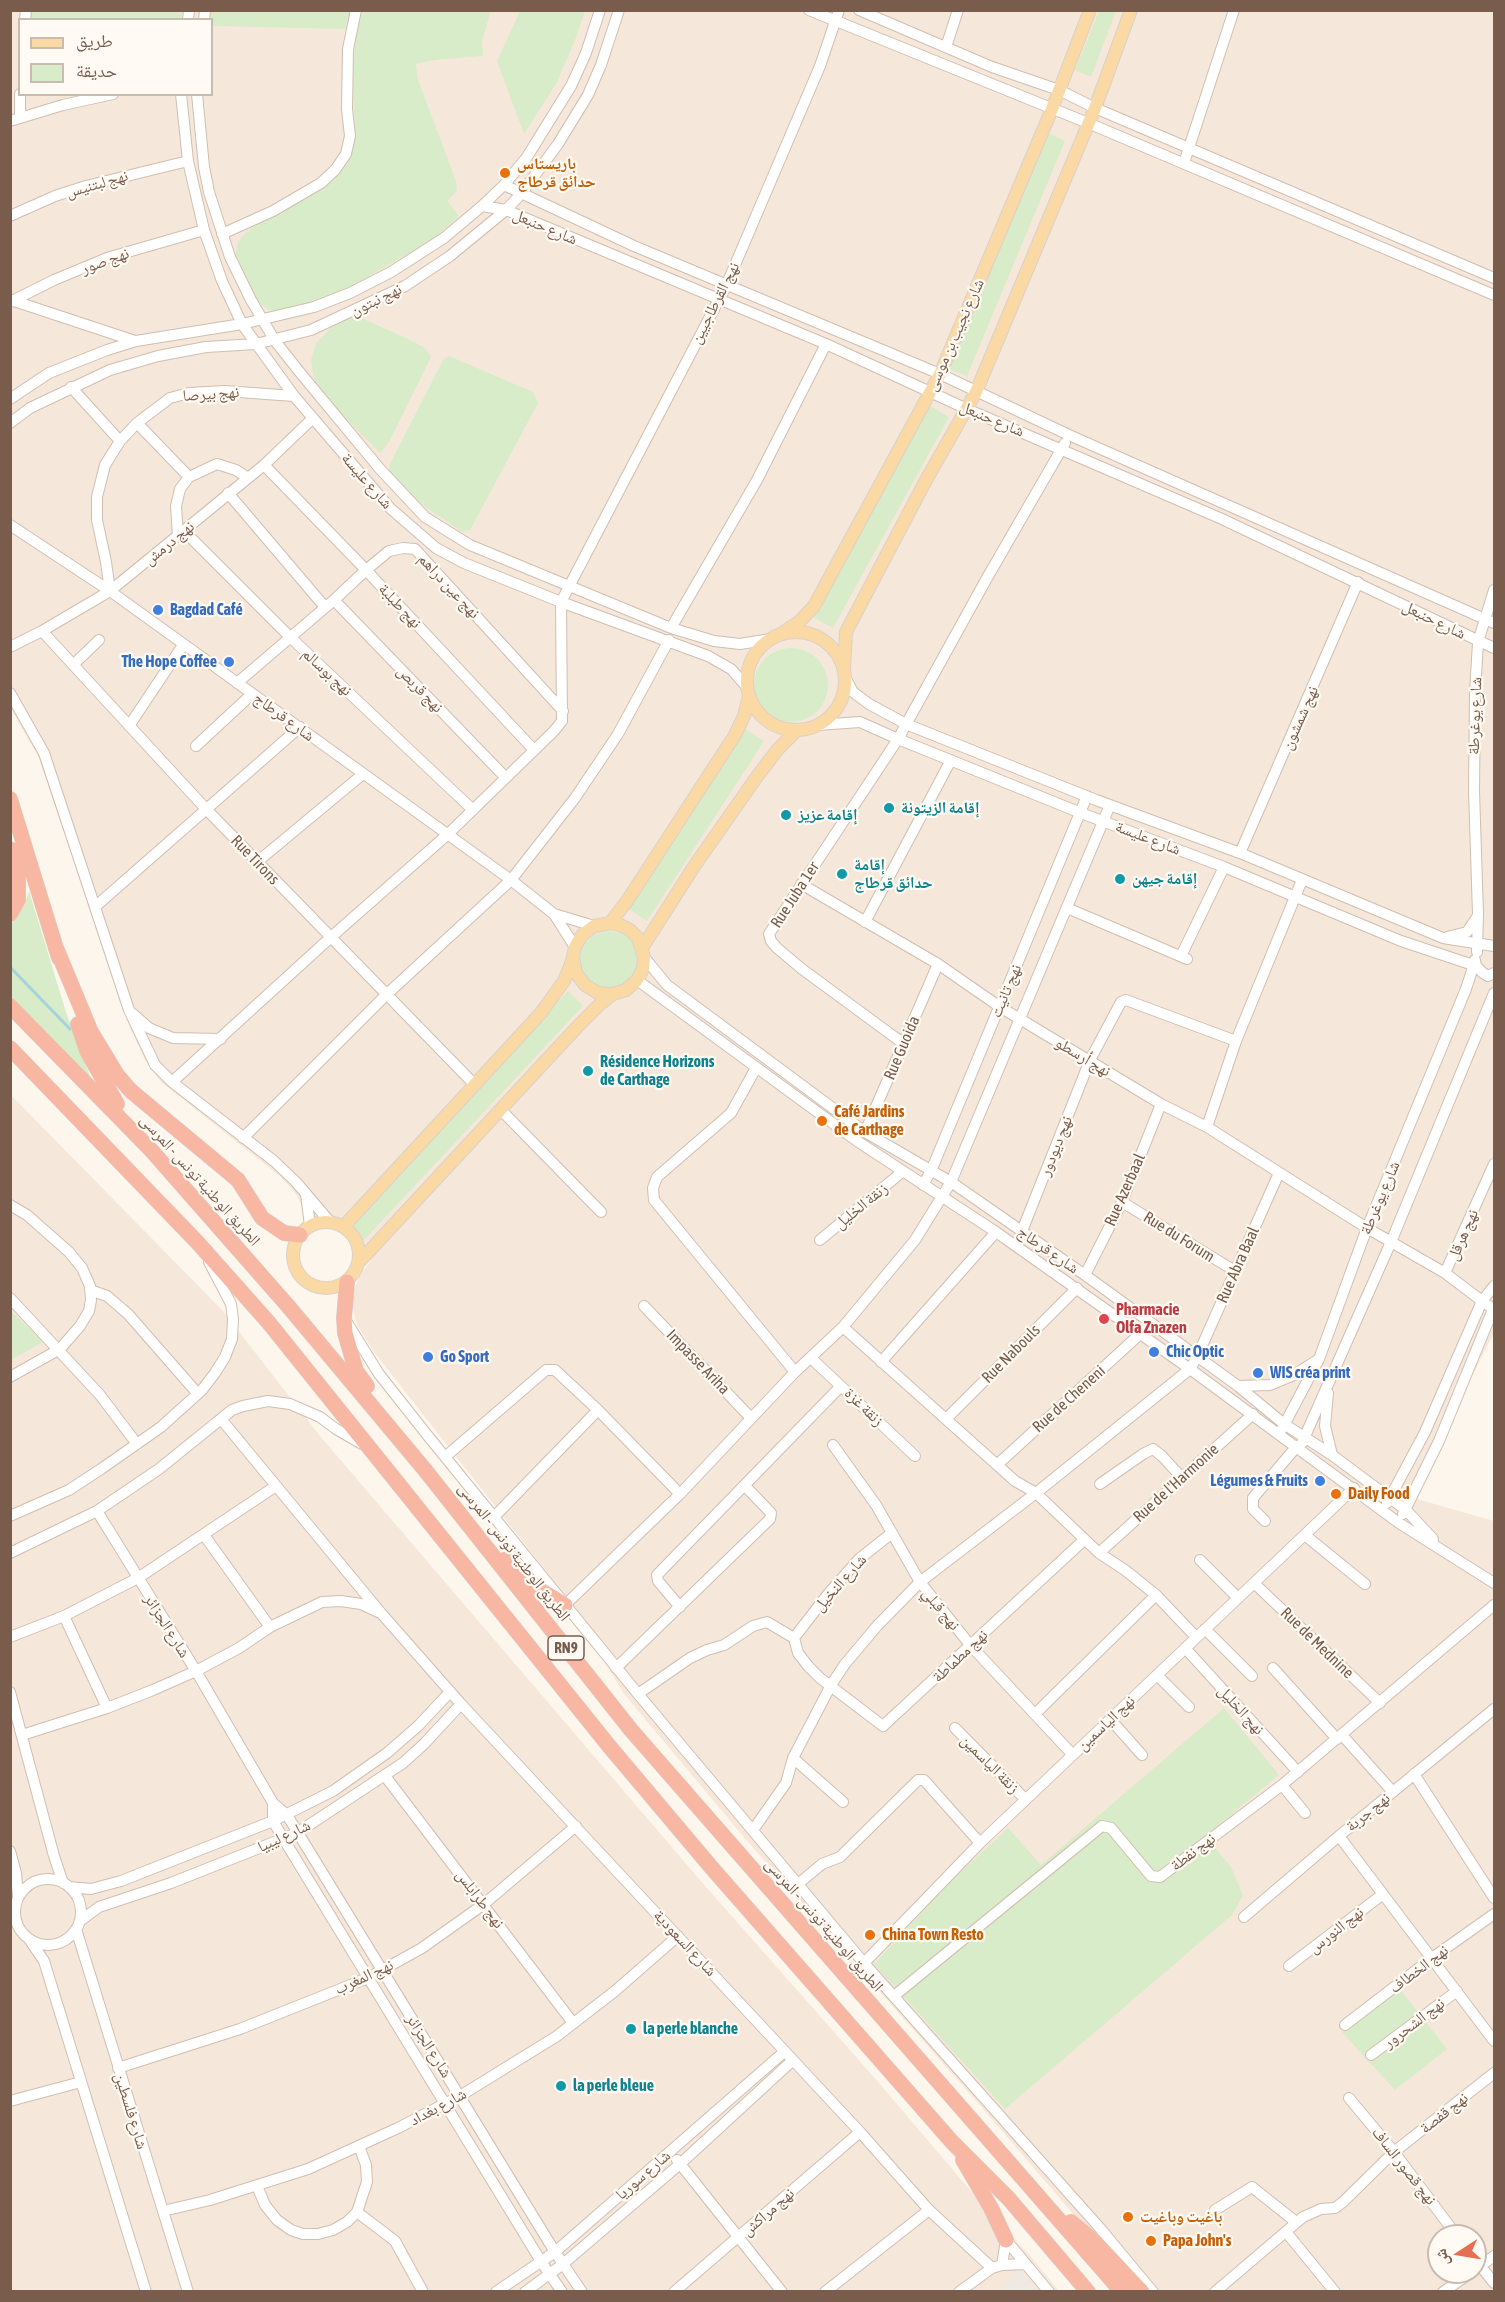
<!DOCTYPE html>
<meta charset="utf-8">
<style>
body{margin:0}
#map{position:relative;width:1505px;height:2302px;overflow:hidden;background:#fdf6ec;font-family:"Asap Condensed","Noto Naskh Arabic",sans-serif}
canvas{display:block}
.frame{position:absolute;inset:0;border:12px solid #7a5c4d;pointer-events:none}
.legend{position:absolute;left:18px;top:18px;width:195px;height:78px;box-sizing:border-box;background:#fffaf3;border:2px solid #cabbb1;margin:0;padding:8px 10px;list-style:none;font-size:18px;color:#7a5c4d}
.legend li{display:flex;align-items:center;gap:12px;height:30px}
.legend b{width:30px;border:2px solid #cabbb1}
.north{position:absolute;left:1427px;top:2224px;width:60px;height:60px;box-sizing:border-box;background:#fffaf3;border:2px solid #cabbb1;border-radius:50%;rotate:258deg;font-size:16px;font-weight:700;line-height:24px;text-align:center;color:#7a5c4d}
.north::after{content:'';display:block;margin:auto;width:21px;height:27px;background:#e76f51;clip-path:polygon(50% 0,100% 100%,50% 72%,0 100%)}
</style>
<div id="map">
<canvas width="1505" height="2302"></canvas>
<div class="frame"></div>
<ul class="legend">
<li><b style="height:8px;background:#fbd9a5"></b>طريق</li>
<li><b style="height:16px;background:#d8ecc9"></b>حديقة</li>
</ul>
<div class="north">ش</div>
</div>
<script>
const ctx = document.querySelector('canvas').getContext('2d');
ctx.lineJoin = 'round';
function paint(path, color) { ctx.fillStyle = color; ctx.fill(path, 'evenodd'); }
const toPath = rows => new Path2D(rows.map(r => 'M' + r).join(''));
function trace(path, color, width, dash) { ctx.strokeStyle = color; ctx.lineWidth = width; ctx.lineCap = dash ? 'butt' : 'round'; ctx.setLineDash(dash || []); ctx.stroke(path); }
function label(font, color, halo, rows, align = 'center') {
  ctx.font = font + ' "Asap Condensed","Noto Naskh Arabic",sans-serif'; ctx.lineWidth = 4.5; ctx.setLineDash([]); ctx.textBaseline = 'middle'; ctx.strokeStyle = halo; ctx.fillStyle = color; for (const [text, x, y, turn = 0] of rows) {
    ctx.save(); ctx.translate(x, y); ctx.rotate((+turn || 0) * Math.PI / 180); ctx.textAlign = isNaN(turn) ? turn : align; if (halo) ctx.strokeText(text, 0, 0); ctx.fillText(text, 0, 0); ctx.restore();
  }
}
paint(toPath([
 [10,11,1494,11,1494,1333,1410,1497,1494,1521,1494,2291,1139,2291,984,2110,748,1842,624,1694,564,1594,374,1352,357,1325,352,1303,354,1289,361,1274,372,1259,362,1243,337,1219,316,1220,304,1211,296,1194,281,1177,161,1082,145,1060,130,1028,38,756,11,709],
 [20,20,212,20,212,94,20,94],
 [1439,2236,1475,2236,1475,2272,1439,2272],
 [10,1094,223,1311,320,1436,700,1880,879,2083,987,2210,1032,2258,1059,2291,11,2291]
]), '#f5e8da');
paint(toPath([
 [1017,2269,1038,2291,1000,2292]
]), '#efe9e4');
paint(toPath([
 [27,11,182,11,181,19,26,20],
 [209,11,350,11,345,29,212,26,212,20,207,20],
 [361,11,491,11,482,40,483,56,434,60,416,64,418,80,456,181,457,191,447,201,459,216,432,240,346,289,296,307,281,310,271,310,260,304,254,297,236,255,237,245,242,236,253,227,321,189,338,176,348,163,355,135,353,74,356,32],
 [520,11,585,11,575,40,557,82,524,134,497,61],
 [1099,11,1116,11,1091,77,1075,70],
 [1048,133,1065,141,967,376,949,369],
 [351,317,361,318,404,337,425,348,431,357,389,442,380,453,332,404,320,389,313,376,311,360,316,343,331,328],
 [449,356,533,392,538,403,470,530,461,531,421,504,390,473,389,470,390,464,443,360],
 [929,405,949,417,833,628,813,617],
 '754 685a37 37 0 1 1 74 0a37 37 0 1 1-74 0Z',
 [745,729,764,741,647,921,629,909],
 [29,891,66,1012,90,1076,87,1076,11,999,10,926,24,906],
 '580 960a29 29 0 1 1 58 0a29 29 0 1 1-58 0Z',
 [568,991,583,1006,362,1242,347,1228],
 [10,1310,43,1342,11,1360,10,1360],
 [1224,1708,1279,1775,1205,1836,1231,1867,1243,1895,1232,1915,1005,2109,874,1964,953,1879,1008,1828,1041,1865],
 [1399,1988,1447,2049,1395,2090,1342,2032]
]), '#d8ecc9');
trace(toPath([
 [10,967,70,1029]
]), '#a5d3da', 3);
const minor = toPath([
 [809,10,1088,123,1494,295],
 [859,10,992,67,1059,90,1095,108,1494,278],
 [25,20,26,10],
 [188,20,189,10],
 [204,20,205,10],
 [946,47,958,10],
 [181,94,188,161,204,230,222,281,242,324,294,396,390,508,436,548,464,563,561,602,708,656,731,669,747,687],
 [197,94,204,167,209,192,230,257,251,300,275,341,302,375,380,469,425,517,470,545,671,628,714,641,740,644,771,639],
 [20,118,20,94],
 [10,121,63,105,113,94],
 [1184,163,1234,10],
 [504,185,634,246,940,374,1069,435,1494,623],
 [482,206,506,210,826,344,967,409,1222,519,1494,648],
 [10,216,55,196,86,186,188,161],
 [222,234,273,211,321,183,335,170,346,154,350,136,347,109,348,49,356,10],
 [11,300,135,341],
 [10,302,54,280,107,258,204,230],
 [71,387,120,441],
 [10,399,49,373,107,350,136,341,242,324,314,307,350,293,391,272,444,238,482,206,504,185,527,157,571,86,586,53,600,10],
 [10,423,30,408,110,370,158,356,206,347,256,344,311,330,405,286,450,256,506,210,521,194,558,144,588,95,601,65,619,10],
 [137,423,189,477],
 [264,465,366,570,534,750],
 [228,493,324,606],
 [10,525,110,591,511,880,554,914,575,947],
 [184,531,290,637,473,810],
 [178,536,176,506,180,489,189,477,217,464,236,470,248,478],
 [110,591,106,562,97,520,97,497,105,465,120,441,137,423,170,398,189,393,225,391,294,396],
 [334,600,506,778],
 [671,628,757,480,826,344],
 [42,631,206,809,474,1084],
 [10,647,42,631,110,591,264,465,313,418],
 [73,665,99,640],
 [845,677,853,692,869,704,906,724,1096,800,1240,853,1443,938,1494,946],
 [237,683,334,600,366,570,389,551,403,548,415,549,563,711],
 [10,693,44,753,129,1010,155,1065,172,1082,274,1161,296,1182,330,1222],
 [818,725,860,722,898,739,1081,813,1224,867,1401,941,1476,966],
 [129,726,183,645],
 [196,746,252,694],
 [1240,853,1358,582],
 [257,862,363,774],
 [801,884,938,964,1000,1007,1161,1104,1207,1127,1367,1228,1445,1273,1494,1310],
 [96,906,300,727],
 [1067,908,1187,959],
 [554,914,594,926],
 [865,922,951,760],
 [1447,937,1467,932,1477,917],
 [1477,952,1478,914,1474,791,1475,693,1478,642,1494,590],
 [1181,956,1224,867],
 [644,957,667,985,865,1132,951,1182,1085,1275,1238,1386,1284,1424,1332,1455,1406,1510,1433,1539],
 [1475,960,1476,966,1483,973,1488,976,1494,973],
 [637,980,857,1141,996,1232,1190,1369,1399,1523,1494,1583],
 [133,1014,149,1028,173,1038,221,1039],
 [904,1044,802,969,777,948,771,941,769,934,898,739,987,578,1065,443],
 [756,1068,731,1113,657,1177,653,1188,654,1200,795,1372],
 [172,1082,330,938,447,835,554,731,562,721,561,602,726,286,820,66,839,10],
 [501,1110,601,1212],
 [1207,1127,1236,1041,1302,880],
 [865,1132,938,964],
 [243,1138,386,995,511,880,575,798,618,734,669,640],
 [923,1185,931,1171,1087,796],
 [306,1194,310,1226],
 [1122,1202,1235,1271],
 [10,1205,27,1215,69,1252,82,1268,90,1286,91,1300,89,1311,80,1326,60,1349,10,1377],
 [1022,1231,1090,1060,1121,1002,1126,1000,1236,1041],
 [820,1240,902,1172],
 [1445,1273,1494,1164],
 [1085,1275,1122,1202,1161,1104],
 [90,1290,107,1296,128,1314,198,1394],
 [10,1298,100,1395,137,1444],
 [644,1306,751,1418],
 [346,1321,379,1374,428,1436,638,1694,864,1963,1099,2227,1153,2292],
 [843,1327,1015,1481,1036,1493,1099,1553,1125,1570,1156,1595,1196,1637],
 [812,1359,915,1456],
 [881,1362,996,1232],
 [1238,1386,1270,1385,1294,1375,1319,1359],
 [1328,1393,1325,1426,1332,1455],
 [221,1419,381,1613,461,1704,860,2132,929,2210,992,2268],
 [946,1419,1077,1288],
 [1282,1429,1319,1359,1367,1228,1466,989,1475,961],
 [1302,1443,1391,1242,1494,993],
 [833,1445,876,1505,920,1582,971,1646,1072,1754],
 [445,1457,546,1370,555,1370,598,1410,680,1494],
 [998,1464,1140,1334],
 [1100,1484,1143,1454,1153,1449,1162,1456,1182,1478],
 [1387,1503,1425,1432,1482,1301,1494,1286],
 [97,1511,196,1671,273,1803,287,1815,555,2252,582,2292],
 [1403,1514,1439,1441,1494,1307],
 [10,1516,69,1490,101,1469,161,1427,202,1390,215,1373,225,1357,232,1339,233,1319,231,1304,209,1262],
 [493,1518,598,1410],
 [1265,1521,1253,1509,1253,1498,1297,1446],
 [204,1535,270,1627],
 [1306,1536,1365,1584],
 [10,1553,97,1511,159,1469,232,1410,243,1406,268,1401,290,1404,320,1417,336,1429,362,1444],
 [1099,1553,1253,1414],
 [1200,1560,1238,1598],
 [1254,1583,1380,1703],
 [565,1605,680,1494,795,1372,843,1327,915,1240,951,1182,1110,805],
 [680,1607,658,1581,657,1575,841,1386],
 [64,1616,107,1708],
 [1205,1629,1252,1676],
 [10,1637,64,1616,138,1578,276,1486],
 [794,1638,828,1594,859,1559,892,1533],
 [1185,1648,1298,1772],
 [616,1668,770,1519,771,1513,745,1486],
 [1273,1668,1337,1739],
 [1157,1675,1189,1707],
 [10,1692,54,1856,63,1883],
 [638,1694,690,1658,707,1650,724,1645,753,1626,767,1622,794,1638,798,1653,808,1666,820,1678,883,1726,1084,1540],
 [1035,1714,1156,1595],
 [1110,1719,1142,1755],
 [955,1728,1025,1799],
 [22,1735,107,1708,153,1690,196,1671,239,1648,270,1627,322,1602,341,1601,361,1604,378,1612],
 [1342,1735,1393,1792],
 [793,1758,843,1802],
 [1414,1774,1494,1898],
 [385,1776,573,2023],
 [1282,1785,1305,1813],
 [273,1803,273,1821,283,1838,542,2263,562,2292],
 [753,1830,786,1783,793,1758,831,1685,845,1664,877,1626,920,1582,1036,1493,1190,1369,1197,1357,1279,1173],
 [1339,1836,1494,2041],
 [10,1851,16,1873,18,1898],
 '15 1912a33 33 0 1 1 66 0a33 33 0 1 1-66 0Z',
 [798,1884,822,1864,840,1857,918,1780,924,1780,980,1843],
 [69,1887,91,1889,121,1881,273,1821,333,1791,387,1753,418,1726,450,1692],
 [1244,1917,1339,1836,1494,1709],
 [80,1921,99,1907,171,1883,297,1833,403,1763,424,1744,461,1704],
 [76,1929,188,2292],
 [29,1939,44,1961,146,2292],
 [864,1963,980,1843,1354,1488],
 [1289,1966,1383,1894],
 [894,1996,1102,1826,1111,1828,1151,1876,1160,1877,1282,1785,1494,1605],
 [1345,2025,1432,1958,1494,1914],
 [1371,2055,1457,1991],
 [118,2068,240,2029,368,1978,422,1948,484,1904,576,1826],
 [1349,2098,1394,2152,1457,2236],
 [10,2101,81,2082],
 [677,2160,782,2292],
 [257,2186,265,2205,277,2220,291,2230,303,2234,318,2234,333,2230,347,2222,357,2212,367,2182,366,2165,359,2146],
 [1215,2210,1252,2187,1296,2222],
 [163,2211,210,2200,308,2169,398,2128,460,2096,557,2036,615,1991,678,1936],
 [357,2212,395,2241,423,2292],
 [1286,2232,1335,2292],
 [1006,2240,1049,2292],
 [1475,2259,1494,2283],
 [1002,2265,1006,2240],
 [1475,2270,1494,2256],
 [496,2292,555,2252,784,2052],
 [525,2292,563,2264,680,2164,792,2061],
 [674,2292,860,2132],
 [825,2292,929,2210],
 [959,2292,992,2268,1002,2265,1025,2264],
 [1215,2292,1303,2217,1321,2209,1335,2208,1343,2202,1394,2152,1494,2073],
 [1443,2292,1472,2272]
]);
const major = toPath([
 '747 681a49 49 0 1 1 98 0a49 49 0 1 1-98 0Z',
 [779,635,800,621,814,606,940,374,1052,109,1090,10],
 [844,669,846,632,925,482,976,392,1095,108,1131,10],
 [610,923,620,925,630,930,638,938,644,957,643,969,637,980,626,990,613,994,598,993,585,985,576,973,573,957,575,947,582,935,594,926,610,923,627,901,735,735,744,716,749,696],
 [642,948,695,865,756,778,778,749,797,730],
 '293 1255a33 33 0 1 1 66 0a33 33 0 1 1-66 0Z',
 [344,1226,540,1014,564,981,573,959],
 [360,1261,579,1025,600,1004,613,994]
]);
const highway = toPath([
 [10,799,59,958],
 [10,849,18,875,18,900,10,914],
 [57,950,91,1032,117,1075,131,1091,238,1180,262,1218,284,1233,300,1235],
 [10,1006,151,1150,288,1306,425,1470,631,1730,1122,2292],
 [78,1024,87,1051,117,1104],
 [10,1048,198,1243,269,1323,609,1746,711,1867,952,2142,1009,2199,1088,2292],
 [347,1282,344,1318,345,1333,356,1371,367,1386],
 [506,1559,536,1587,565,1605],
 [963,2160,991,2208,1006,2240],
 [1071,2222,1095,2242,1142,2292]
]);
trace(minor, '#d1beb0', 12);
trace(major, '#dad1cd', 14);
trace(highway, '#dad1cd', 16);
trace(minor, '#fff', 10);
trace(major, '#fbd9a5', 12);
trace(highway, '#f7b7a3', 15);
for (const [x, y, r, color] of [
 [505,173,6,"#e8710a"],
 [158,610,6,"#3f7fe0"],
 [229,662,6,"#3f7fe0"],
 [889,808,6,"#0f9aa8"],
 [786,815,6,"#0f9aa8"],
 [842,874,6,"#0f9aa8"],
 [1120,879,6,"#0f9aa8"],
 [588,1071,6,"#0f9aa8"],
 [822,1121,6,"#e8710a"],
 [1104,1319,6,"#e0444e"],
 [1154,1352,6,"#3f7fe0"],
 [428,1357,6,"#3f7fe0"],
 [1258,1373,6,"#3f7fe0"],
 [1320,1481,6,"#3f7fe0"],
 [1336,1494,6,"#e8710a"],
 [870,1935,6,"#e8710a"],
 [631,2029,6,"#0f9aa8"],
 [561,2086,6,"#0f9aa8"],
 [1128,2217,6,"#e8710a"],
 [1151,2241,6,"#e8710a"]
]) { const dot = new Path2D(); dot.arc(x, y, r, 0, 2 * Math.PI); ctx.fillStyle = color; ctx.fill(dot); trace(dot, '#fffaf3', 2); }
for (const [x, y, w] of [
 [566,1648,36]
]) { const box = new Path2D(); box.roundRect(x - w / 2, y - 12, w, 24, 4.5); ctx.fillStyle = '#fffaf3'; ctx.fill(box); trace(box, '#7a5c4d', 1.5); }
label('bold 15px', '#7a5c4d', null, [
 ["RN9",566,1648]
]);
label('bold 16px', '#c56008', '#fffaf3', [
 ["باريستاس",517,164],
 ["حدائق قرطاج",517,182],
 ["Café Jardins",834,1112],
 ["de Carthage",834,1130],
 ["Daily Food",1348,1494],
 ["China Town Resto",882,1935],
 ["باغيت وباغيت",1140,2217],
 ["Papa John's",1163,2241]
], 'left');
label('16px', '#7a5c4d', '#fffaf3', [
 ["نهج لبتنيس",97,184,-16],
 ["شارع حنبعل",545,227,23],
 ["نهج صور",105,261,-20],
 ["نهج نبتون",376,300,-26],
 ["نهج القرطاجيين",715,303,-63],
 ["شارع نجيب بن موسى",955,335,-66],
 ["نهج بيرصا",211,394,-4],
 ["شارع حنبعل",992,419,23],
 ["شارع عليسة",367,481,49],
 ["نهج درمش",169,543,-39],
 ["نهج عين دراهم",449,586,47],
 ["نهج طبلبة",400,606,47],
 ["شارع حنبعل",1434,620,26],
 ["نهج بوسالم",327,672,43],
 ["نهج قربص",420,689,46],
 ["شارع يوغرطة",1475,716,-88],
 ["شارع قرطاج",284,717,36],
 ["نهج شمشون",1300,718,-66],
 ["شارع عليسة",1148,838,21],
 ["Rue Tirons",255,860,46],
 ["Rue Juba 1er",795,895,-57],
 ["نهج تانيت",1006,991,-67],
 ["Rue Guoida",902,1048,-67],
 ["نهج أرسطو",1083,1057,31],
 ["نهج ديودور",1056,1146,-68],
 ["الطريق الوطنية تونس - المرسى",200,1180,48],
 ["Rue Azerbaal",1125,1190,-66],
 ["شارع يوغرطة",1380,1198,-67],
 ["زنقة الخليل",861,1206,-39],
 ["نهج هرقل",1463,1235,-66],
 ["Rue du Forum",1179,1237,32],
 ["شارع قرطاج",1048,1250,35],
 ["Rue Abra Baal",1238,1265,-66],
 ["Rue Nabouls",1011,1354,-45],
 ["Impasse Ariha",698,1362,46],
 ["Rue de Cheneni",1069,1399,-42],
 ["زنقة غزة",864,1407,44],
 ["Rue de l'Harmonie",1176,1483,-42],
 ["الطريق الوطنية تونس - المرسى",514,1552,52],
 ["شارع النخيل",840,1583,-48],
 ["نهج قبلي",941,1609,51],
 ["شارع الجزائر",167,1626,58],
 ["Rue de Mednine",1317,1643,44],
 ["نهج مطماطة",960,1656,-43],
 ["نهج الخليل",1241,1710,48],
 ["نهج الياسمين",1106,1723,-43],
 ["زنقة الياسمين",990,1764,45],
 ["نهج جربة",1368,1812,-39],
 ["شارع ليبيا",284,1836,-25],
 ["نهج نفطة",1193,1852,-37],
 ["نهج طرابلس",480,1899,53],
 ["الطريق الوطنية تونس - المرسى",824,1925,49],
 ["نهج النورس",1336,1930,-38],
 ["شارع السعودية",685,1943,47],
 ["نهج الخطاف",1419,1969,-37],
 ["نهج المغرب",364,1977,-25],
 ["نهج الشحرور",1414,2023,-37],
 ["شارع الجزائر",429,2046,58],
 ["شارع بغداد",438,2107,-28],
 ["شارع فلسطين",131,2111,73],
 ["نهج قفصة",1444,2113,-38],
 ["نهج قصور الساف",1404,2166,52],
 ["شارع سوريا",643,2175,-41],
 ["نهج مراكش",768,2212,-41]
]);
label('bold 16px', '#366cbe', '#fffaf3', [
 ["Bagdad Café",170,610],
 ["The Hope Coffee",217,662,"right"],
 ["Chic Optic",1166,1352],
 ["Go Sport",440,1357],
 ["WIS créa print",1270,1373],
 ["Légumes & Fruits",1308,1481,"right"]
], 'left');
label('bold 16px', '#0d838f', '#fffaf3', [
 ["إقامة الزيتونة",901,808],
 ["إقامة عزيز",798,815],
 ["إقامة",854,865],
 ["حدائق قرطاج",854,883],
 ["إقامة جيهن",1132,879],
 ["Résidence Horizons",600,1062],
 ["de Carthage",600,1080],
 ["la perle blanche",643,2029],
 ["la perle bleue",573,2086]
], 'left');
label('bold 16px', '#be3a42', '#fffaf3', [
 ["Pharmacie",1116,1310],
 ["Olfa Znazen",1116,1328]
], 'left');
</script>
